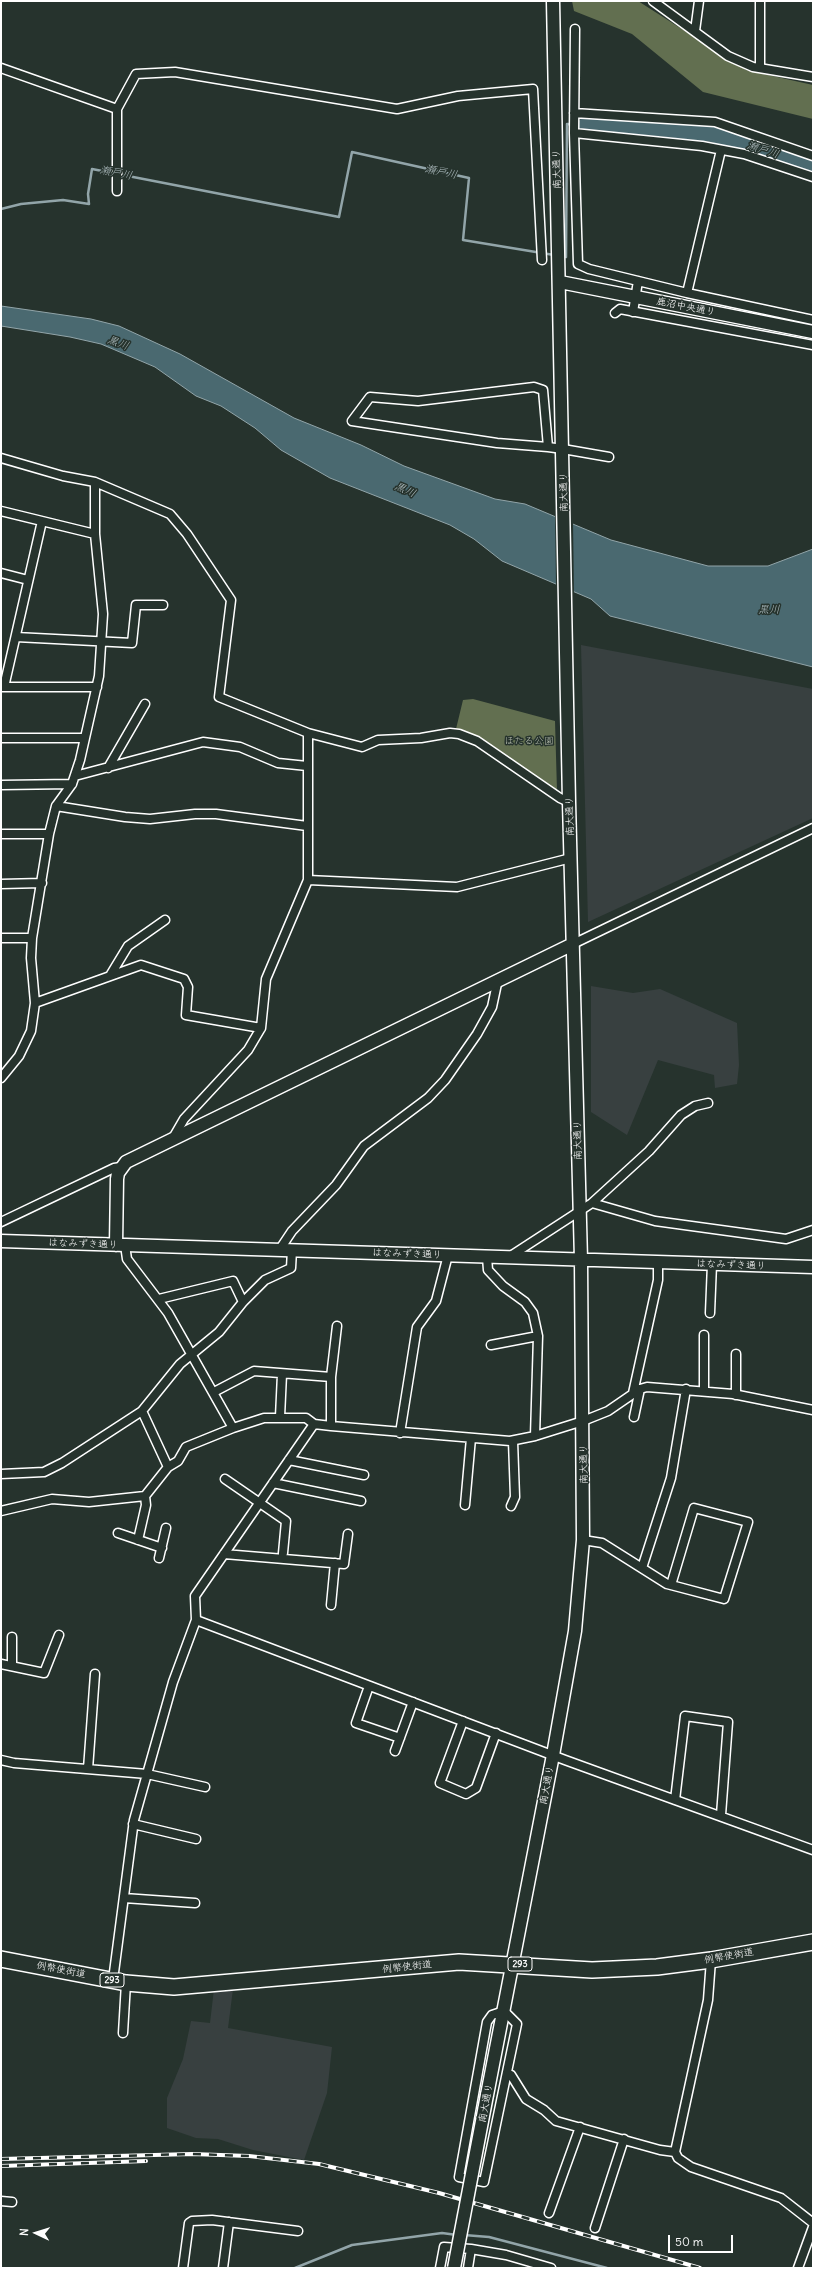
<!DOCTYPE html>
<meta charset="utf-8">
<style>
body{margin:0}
#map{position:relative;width:814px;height:2269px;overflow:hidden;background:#26332d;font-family:Delius,sans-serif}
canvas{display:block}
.frame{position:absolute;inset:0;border:2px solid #fff;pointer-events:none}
.north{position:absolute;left:16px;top:2213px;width:40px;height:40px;-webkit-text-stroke:3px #26332d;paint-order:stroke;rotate:274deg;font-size:11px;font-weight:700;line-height:16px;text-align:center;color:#fff}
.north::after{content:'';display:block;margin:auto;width:14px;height:18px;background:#fff;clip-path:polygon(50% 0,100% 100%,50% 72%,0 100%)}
.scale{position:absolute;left:668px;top:2235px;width:65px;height:18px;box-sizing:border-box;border:2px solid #fff;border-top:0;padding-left:5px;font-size:12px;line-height:14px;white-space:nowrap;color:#fff;-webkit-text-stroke:3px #26332d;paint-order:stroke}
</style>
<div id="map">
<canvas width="814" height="2269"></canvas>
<div class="frame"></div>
<div class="north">N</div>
<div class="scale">50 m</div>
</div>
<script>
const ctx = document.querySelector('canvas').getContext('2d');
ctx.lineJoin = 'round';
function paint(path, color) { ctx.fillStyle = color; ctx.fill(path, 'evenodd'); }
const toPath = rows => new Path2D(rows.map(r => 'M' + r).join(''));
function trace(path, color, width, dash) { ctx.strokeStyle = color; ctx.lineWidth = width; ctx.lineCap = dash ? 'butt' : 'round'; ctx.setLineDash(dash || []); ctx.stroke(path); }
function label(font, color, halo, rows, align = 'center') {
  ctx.font = font + ' Delius,"Klee One",sans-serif'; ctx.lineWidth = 3; ctx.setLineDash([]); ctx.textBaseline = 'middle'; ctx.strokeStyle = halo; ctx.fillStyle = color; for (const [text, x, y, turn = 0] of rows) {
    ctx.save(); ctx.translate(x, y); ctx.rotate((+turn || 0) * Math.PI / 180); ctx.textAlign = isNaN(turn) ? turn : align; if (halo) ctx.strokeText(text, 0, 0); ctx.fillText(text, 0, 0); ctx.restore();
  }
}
paint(toPath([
 [581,645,813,689,813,818,588,922],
 [591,986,633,993,660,989,737,1023,739,1065,737,1084,715,1088,714,1075,658,1060,627,1135,591,1112],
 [214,1989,233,1989,228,2028,332,2047,327,2093,304,2160,253,2150,218,2139,196,2138,167,2128,167,2098,183,2059,191,2021,210,2023]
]), '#384040');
paint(toPath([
 [572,1,638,1,746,70,813,85,813,119,703,92,632,34,574,11],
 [473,699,555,721,557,791,470,733,456,729,463,700]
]), '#626f50');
const water = toPath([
 [1,306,91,319,119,326,180,354,294,418,361,445,404,466,495,499,525,504,611,540,708,566,768,566,813,549,813,667,610,616,591,599,502,561,474,539,450,525,330,478,281,450,255,428,221,406,196,396,155,367,101,344,70,337,1,326,1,306]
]);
paint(water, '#4a6970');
trace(water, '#92a5a9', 1);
paint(toPath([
 [555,514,573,522,574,594,556,586]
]), '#26332d');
trace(toPath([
 [1,209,21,204,63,200,89,204,88,194,92,169,339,217,352,152,469,178,463,240,554,255],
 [563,256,566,257,567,124,586,125],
 [464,2235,489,2237,607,2268],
 [295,2268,352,2245,442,2233,457,2235]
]), '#92a5a9', 2.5);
trace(toPath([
 [586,125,658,128,712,134,813,167]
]), '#4a6970', 16);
const street = toPath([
 [653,1,728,56,753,67,813,77],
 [760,1,760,67],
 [695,31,699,1],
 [1,68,117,109],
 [574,113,715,122,813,156],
 [574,133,575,29],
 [813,177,744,154,702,146,574,133,578,264,589,269,687,293,813,320],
 [117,191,117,109,136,74,175,72,397,109,458,96,533,89,542,260],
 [687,293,721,150],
 [633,312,638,281],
 [615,313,620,309,813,345],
 [548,447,543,390,534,387,418,401,370,397,352,421,497,443,548,447,563,449,609,457],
 [1,458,63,476,95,482,170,514,187,534,231,600,219,697,308,733,308,880,266,979,261,1028],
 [1,511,95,534],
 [1,573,28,580],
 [16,637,132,643,136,605,163,605],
 [1,687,97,687],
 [4,687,42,521],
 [308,733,362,747,378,740,421,738,450,733,459,734,477,741,560,798,569,802],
 [1,738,85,738],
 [108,768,145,704],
 [75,776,203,742,240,747,278,763,307,766],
 [1,785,72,784],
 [56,806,125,817,150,819,195,814,216,814,307,826],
 [1,834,49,834],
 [308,880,457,887,571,858],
 [1,884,42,883],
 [1,938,32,938],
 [573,944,813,828],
 [111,974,128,946,165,920],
 [35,1003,141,965,184,979,188,987,186,1015,261,1028,248,1050,184,1119,173,1138],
 [1,1078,19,1056,31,1031,35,1003,31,958,32,938,49,834,56,806,72,784,80,760,99,676,103,614,95,534,95,482],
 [592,1203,655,1221,786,1239,813,1230],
 [1,1222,114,1168,121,1167],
 [125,1245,127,1259,168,1313,233,1428],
 [280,1249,292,1231,336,1185,364,1146,428,1098,445,1080,477,1034,492,1007,498,979],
 [487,1257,488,1270,503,1286,525,1302,533,1313,538,1336,535,1436],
 [509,1257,592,1203,649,1151,681,1115,695,1106,708,1103],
 [159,1299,233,1281,243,1302],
 [710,1313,712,1264],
 [491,1345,538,1336],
 [736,1354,736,1395],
 [331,1377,337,1326],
 [704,1391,704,1335],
 [214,1392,254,1371,331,1377,331,1426],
 [633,1393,658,1280,658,1263],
 [142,1411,168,1467],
 [280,1417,282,1374],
 [634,1417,640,1389],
 [400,1433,417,1327,436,1301,448,1255],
 [289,1460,364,1475],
 [1,1474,44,1472,62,1463,142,1411,180,1364,219,1332,243,1302,265,1280,291,1268,292,1250],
 [225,1479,286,1521,283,1553],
 [273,1483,361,1501],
 [465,1505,471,1438],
 [511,1506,515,1497,513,1441],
 [1,1511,52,1499,89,1502,145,1496,168,1467,178,1461,186,1447,233,1428,264,1418,306,1418,314,1424,331,1426,510,1441,535,1436,583,1421,608,1411,640,1389,647,1387,733,1394,813,1410],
 [118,1533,162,1548],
 [138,1540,146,1505,145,1496],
 [583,1540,602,1543,667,1584,671,1585,724,1599,748,1522,694,1508,671,1585],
 [224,1554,344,1564,348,1534],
 [159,1558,166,1528],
 [642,1568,671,1478,686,1389],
 [331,1605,335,1563],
 [196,1620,565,1760,813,1850],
 [1,1664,44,1673,59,1635],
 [12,1665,12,1637],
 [369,1686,356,1723,400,1738],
 [463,1721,440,1783,466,1794,476,1788,496,1733],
 [395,1751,413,1702],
 [1,1760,14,1763,147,1774,205,1787],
 [88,1769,95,1674],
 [675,1800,685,1716,728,1722,721,1815],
 [133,1824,196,1839],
 [124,1898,195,1903],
 [711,1960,708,2000,675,2152,678,2158,691,2167,781,2198,813,2223],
 [113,1980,134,1820,173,1682,196,1620,195,1596,314,1424],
 [504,2011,517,2024,484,2182,459,2177,487,2022,492,2015,504,2011],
 [123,2033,126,1983],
 [507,2073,511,2075,526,2099,544,2110,556,2121,660,2150,675,2152],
 [1,2201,12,2202],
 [549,2213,580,2127],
 [595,2228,624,2139],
 [183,2268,189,2223,192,2221,212,2220,298,2231],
 [223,2268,229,2222],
 [440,2268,444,2247,471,2249,506,2255,551,2268],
 [468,2268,471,2249],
 [798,2268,813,2227]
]);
const secondary = toPath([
 [560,282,813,332],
 [1,1241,813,1267],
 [116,1245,117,1179,118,1173,126,1162,573,944],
 [487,2095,553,1755,575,1631,583,1540,581,1260,569,802,553,1]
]);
const highway = toPath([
 [1,1959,126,1983,174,1987,459,1962,592,1970,657,1967,711,1960,813,1942]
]);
trace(street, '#fff', 11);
trace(secondary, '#fff', 15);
trace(highway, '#fff', 18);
trace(street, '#26332d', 8);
trace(secondary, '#26332d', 12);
trace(highway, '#26332d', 15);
const rail = toPath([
 [1,2159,192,2154,249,2156,319,2164,439,2193,700,2268],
 [1,2166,146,2161]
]);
trace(rail, '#fff', 4);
trace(rail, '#26332d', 2.5, [8]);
const secondaryBridge = toPath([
 [454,2268,487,2095]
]);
trace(secondaryBridge, '#fff', 15, []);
trace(secondaryBridge, '#26332d', 12);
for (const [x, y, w] of [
 [520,1964,24],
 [112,1980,24]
]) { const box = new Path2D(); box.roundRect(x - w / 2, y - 7, w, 14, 3); ctx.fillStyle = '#26332d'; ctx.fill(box); trace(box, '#fff', 1); }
label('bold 9px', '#fff', null, [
 ["293",520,1964],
 ["293",112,1980]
]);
label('10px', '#fff', '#26332d', [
 ["南大通り",557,169,-92],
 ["鹿沼中央通り",686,307,11],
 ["南大通り",564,492,-91],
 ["南大通り",570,816,-92],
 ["南大通り",578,1140,-91],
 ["はなみずき通り",83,1244,2],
 ["はなみずき通り",407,1254,2],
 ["はなみずき通り",731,1265,2],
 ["南大通り",584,1464,-91],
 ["南大通り",547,1785,-79],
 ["例幣使街道",729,1956,-10],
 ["例幣使街道",407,1967,-6],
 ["例幣使街道",61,1970,11],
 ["南大通り",486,2103,-79]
]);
label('10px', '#b8beb0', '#26332d', [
 ["ほたる公園",529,741]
]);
label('italic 11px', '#aebcbf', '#26332d', [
 ["瀬戸川",763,150,18],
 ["瀬戸川",441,172,12],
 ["瀬戸川",116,173,11],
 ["黒川",118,343,20],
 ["黒川",405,490,25],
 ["黒川",769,610]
]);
</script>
